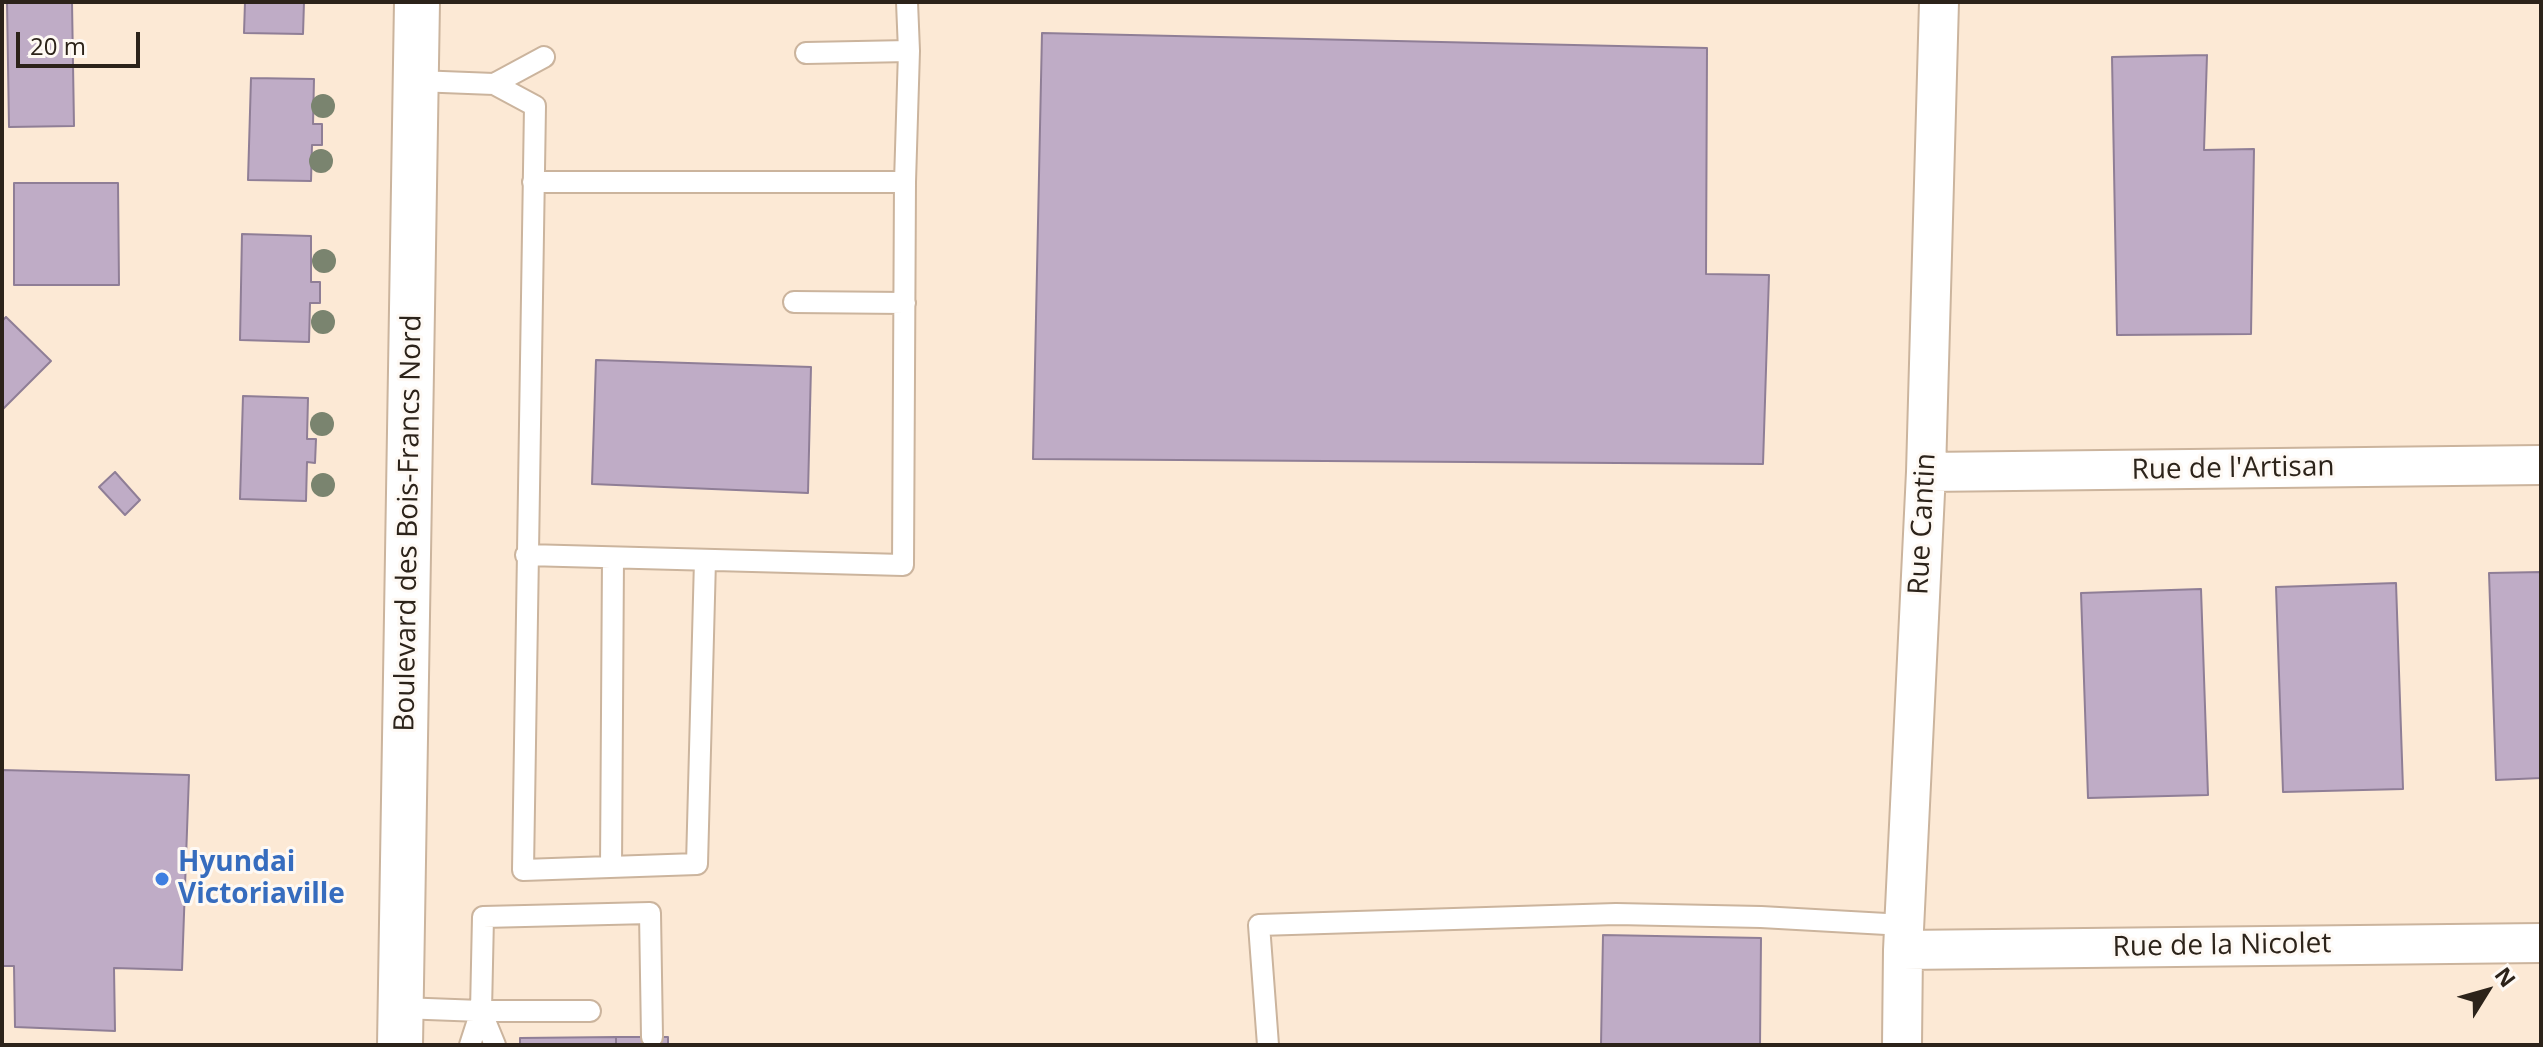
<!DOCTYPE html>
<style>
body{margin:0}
#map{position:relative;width:2543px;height:1047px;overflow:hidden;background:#fce9d5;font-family:"Open Sans",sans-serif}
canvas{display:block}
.frame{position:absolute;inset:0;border:4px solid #2c231a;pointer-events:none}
.north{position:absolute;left:2447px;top:951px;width:80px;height:80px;-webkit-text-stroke:6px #fef9f4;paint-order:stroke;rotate:53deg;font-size:22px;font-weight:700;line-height:32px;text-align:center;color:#2c231a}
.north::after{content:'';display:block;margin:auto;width:28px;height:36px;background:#2c231a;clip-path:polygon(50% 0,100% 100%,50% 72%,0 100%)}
.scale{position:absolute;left:16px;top:32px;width:124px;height:36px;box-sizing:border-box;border:4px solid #2c231a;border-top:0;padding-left:10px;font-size:24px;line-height:28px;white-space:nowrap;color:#2c231a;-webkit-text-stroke:6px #fef9f4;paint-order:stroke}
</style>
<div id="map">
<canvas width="2543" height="1047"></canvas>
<div class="frame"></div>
<div class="north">N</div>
<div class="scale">20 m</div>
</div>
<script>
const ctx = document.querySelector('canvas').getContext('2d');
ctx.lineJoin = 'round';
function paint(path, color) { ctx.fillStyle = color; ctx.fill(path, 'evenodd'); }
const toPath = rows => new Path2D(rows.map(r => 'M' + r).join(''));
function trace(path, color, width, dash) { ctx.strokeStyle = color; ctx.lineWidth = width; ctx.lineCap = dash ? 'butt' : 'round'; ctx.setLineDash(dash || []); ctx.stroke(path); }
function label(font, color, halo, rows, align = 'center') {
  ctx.font = font + ' "Open Sans",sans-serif'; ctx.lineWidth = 6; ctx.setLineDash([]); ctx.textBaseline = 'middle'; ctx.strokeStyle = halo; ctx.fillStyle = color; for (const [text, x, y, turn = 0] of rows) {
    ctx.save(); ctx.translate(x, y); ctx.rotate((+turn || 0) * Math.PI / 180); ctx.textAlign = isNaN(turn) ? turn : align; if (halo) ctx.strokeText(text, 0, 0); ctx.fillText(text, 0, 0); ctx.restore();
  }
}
const building = toPath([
 [7,2,72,2,74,126,9,127,7,2],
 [245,2,304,2,303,34,244,33,245,2],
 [1042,33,1707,48,1706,274,1769,275,1763,464,1033,459,1042,33],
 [2207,55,2204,150,2254,149,2251,334,2117,335,2112,57,2207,55],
 [251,78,314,79,313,124,322,124,322,145,312,145,311,181,248,180,251,78],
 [14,183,118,183,119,285,14,285,14,183],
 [242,234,311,236,311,282,320,282,320,303,310,303,309,342,240,340,242,234],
 [6,317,51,361,2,410,2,321,6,317],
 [596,360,811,367,808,493,592,484,596,360],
 [243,396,308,398,307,439,316,439,315,463,307,462,306,501,240,499,243,396],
 [115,472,140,500,125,515,99,487,115,472],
 [2541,572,2541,778,2496,780,2489,573,2541,572],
 [2396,583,2403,789,2283,792,2276,587,2396,583],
 [2201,589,2208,795,2088,798,2081,593,2201,589],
 [2,770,189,775,182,970,114,968,115,1031,15,1027,14,966,2,966,2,770],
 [1603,935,1761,938,1760,1045,1601,1045,1603,935],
 [616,1037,616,1045,520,1045,520,1038,616,1037],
 [616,1037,668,1037,668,1045,616,1045,616,1037]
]);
paint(building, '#bfacc6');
trace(building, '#8f7e96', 2);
const lane = toPath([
 [806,53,909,51,907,2],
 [417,81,494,84,544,57],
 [494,84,535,106,523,870,697,864,705,560],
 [533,182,905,182],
 [794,302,905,303],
 [526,555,903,565,905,182,909,51],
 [611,867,613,558],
 [401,1008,481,1011,495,1045],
 [481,1011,590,1011],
 [470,1045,481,1011,483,917,650,913,652,1037],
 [1268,1045,1259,925,1616,914,1761,917,1904,925]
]);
const street = toPath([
 [1926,472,2541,465],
 [1903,950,2541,943],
 [1902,1045,1903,950,1926,472,1939,2]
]);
const secondary = toPath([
 [400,1045,417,2]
]);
trace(lane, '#cbb49d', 24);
trace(street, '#cbb49d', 42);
trace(secondary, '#cbb49d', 48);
trace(lane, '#fff', 20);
trace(street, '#fff', 38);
trace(secondary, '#fff', 44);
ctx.fillStyle = '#7a846f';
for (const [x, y] of [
 [323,106],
 [321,161],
 [324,261],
 [323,322],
 [322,424],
 [323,485]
]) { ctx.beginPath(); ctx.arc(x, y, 12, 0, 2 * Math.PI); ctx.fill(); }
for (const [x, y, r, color] of [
 [162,879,8,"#3f7fe0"]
]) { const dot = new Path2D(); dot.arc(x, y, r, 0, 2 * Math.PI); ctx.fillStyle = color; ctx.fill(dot); trace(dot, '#fef9f4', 3); }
label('28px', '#2c231a', '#fef9f4', [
 ["Rue de l'Artisan",2233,469,-1],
 ["Boulevard des Bois-Francs Nord",409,523,-89],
 ["Rue Cantin",1923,524,-87],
 ["Rue de la Nicolet",2222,946,-1]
]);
label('bold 28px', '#366cbe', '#fef9f4', [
 ["Hyundai",178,863],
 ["Victoriaville",178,895]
], 'left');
</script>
